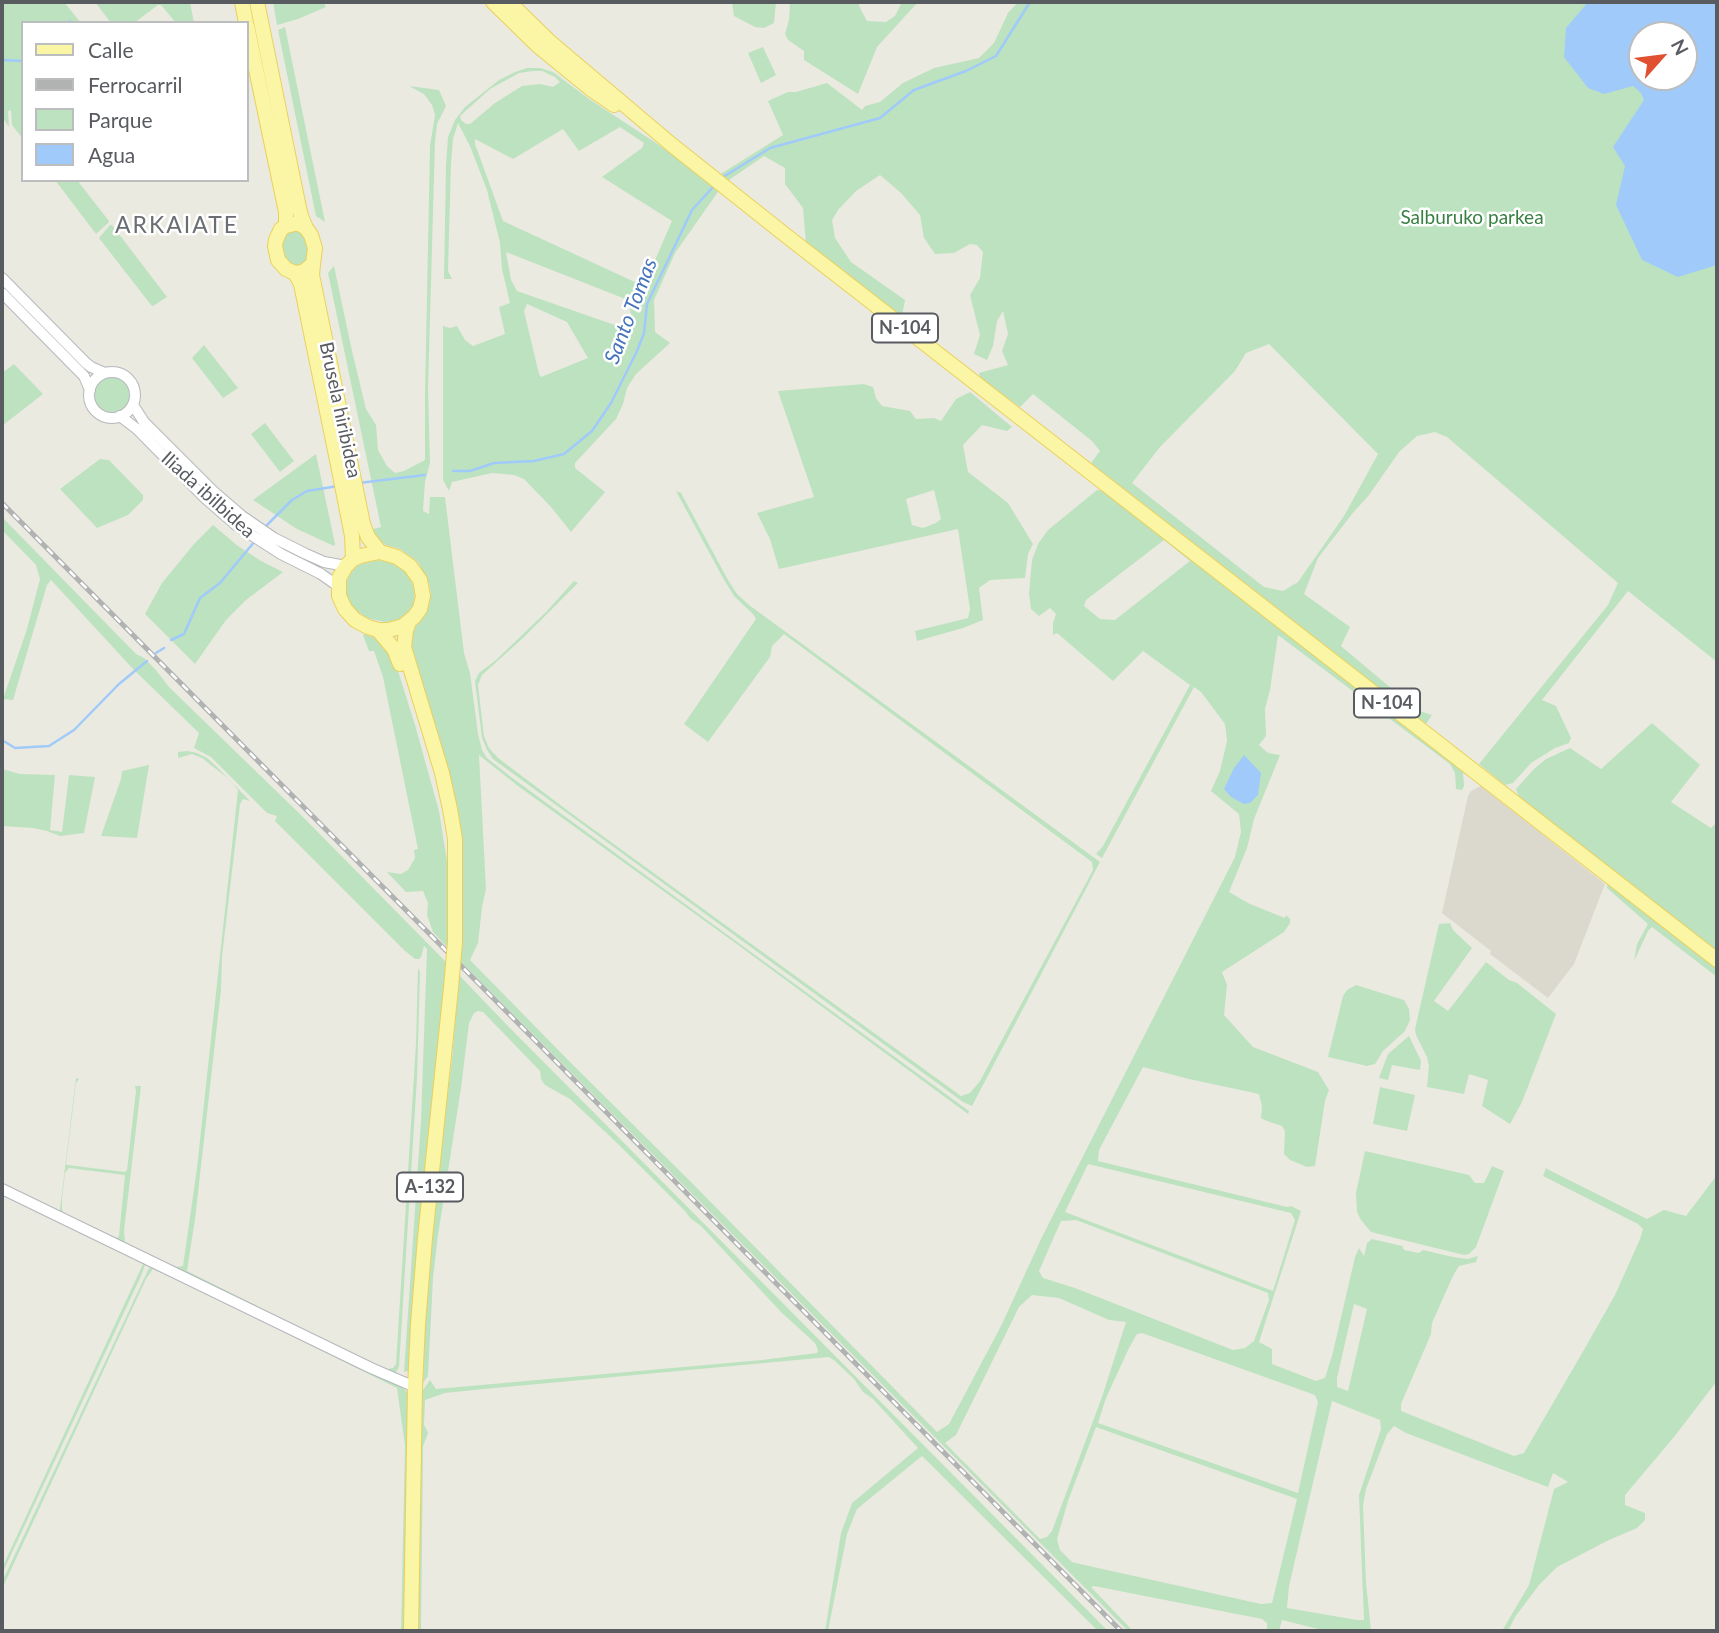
<!DOCTYPE html>
<style>
body{margin:0}
#map{position:relative;width:1719px;height:1633px;overflow:hidden;background:#ebeae0;font-family:Lato,sans-serif}
canvas{display:block}
.frame{position:absolute;inset:0;border:4px solid #585b60;pointer-events:none}
.legend{position:absolute;left:21px;top:21px;width:228px;height:161px;box-sizing:border-box;background:#fff;border:2px solid #bcbdbf;margin:0;padding:9px 12px;list-style:none;font-size:21px;color:#585b60}
.legend li{display:flex;align-items:center;gap:14px;height:35px}
.legend b{width:35px;border:2px solid #bcbdbf}
.north{position:absolute;left:1628px;top:21px;width:70px;height:70px;box-sizing:border-box;background:#fff;border:2px solid #bcbdbf;border-radius:50%;rotate:62deg;font-size:19px;font-weight:700;line-height:28px;text-align:center;color:#585b60}
.north::after{content:'';display:block;margin:auto;width:24px;height:32px;background:#e05031;clip-path:polygon(50% 0,100% 100%,50% 72%,0 100%)}
</style>
<div id="map">
<canvas width="1719" height="1633"></canvas>
<div class="frame"></div>
<ul class="legend">
<li><b style="height:9px;background:#fbf6a5"></b>Calle</li>
<li><b style="height:9px;background:#b1b2b2"></b>Ferrocarril</li>
<li><b style="height:19px;background:#bde2c0"></b>Parque</li>
<li><b style="height:19px;background:#a0cafa"></b>Agua</li>
</ul>
<div class="north">N</div>
</div>
<script>
const ctx = document.querySelector('canvas').getContext('2d');
ctx.lineJoin = 'round';
function paint(path, color) { ctx.fillStyle = color; ctx.fill(path, 'evenodd'); }
const toPath = rows => new Path2D(rows.map(r => 'M' + r).join(''));
function trace(path, color, width, dash) { ctx.strokeStyle = color; ctx.lineWidth = width; ctx.lineCap = dash ? 'butt' : 'round'; ctx.setLineDash(dash || []); ctx.stroke(path); }
function label(font, color, halo, rows, align = 'center') {
  ctx.font = font + ' Lato,sans-serif'; ctx.lineWidth = 5; ctx.setLineDash([]); ctx.textBaseline = 'middle'; ctx.strokeStyle = halo; ctx.fillStyle = color; for (const [text, x, y, turn = 0] of rows) {
    ctx.save(); ctx.translate(x, y); ctx.rotate((+turn || 0) * Math.PI / 180); ctx.textAlign = isNaN(turn) ? turn : align; if (halo) ctx.strokeText(text, 0, 0); ctx.fillText(text, 0, 0); ctx.restore();
  }
}
paint(toPath([
 [1481,786,1605,884,1574,964,1548,998,1490,954,1491,951,1442,913,1468,796,1471,791]
]), '#dbd9ce');
paint(toPath([
 [6,2,64,2,81,23,23,23,23,106,21,107,23,110,23,139,12,125,11,110,8,111,9,127,2,117,2,5],
 [95,2,190,2,194,23,176,23,161,5,158,5,134,23,111,23],
 [273,2,323,2,326,7,298,19,277,25],
 [732,2,776,2,774,23,764,28,755,27,734,16],
 [790,2,858,2,860,8,867,21,886,22,895,16,902,2,918,2,877,47,858,94,804,60,804,51,788,40,785,34,789,20],
 [1018,2,1717,2,1717,662,1628,591,1542,700,1556,706,1571,738,1569,743,1555,748,1531,763,1513,783,1505,785,1479,764,1608,605,1618,583,1447,437,1435,432,1417,436,1399,452,1369,495,1352,514,1318,558,1304,594,1350,627,1341,646,1417,710,1432,715,1426,724,1091,463,1100,451,1092,441,1033,394,1020,407,980,378,979,373,1008,365,1002,351,1008,334,1003,311,997,321,993,346,987,360,974,354,980,335,970,295,980,278,983,252,977,245,970,244,954,253,935,254,924,238,920,215,901,193,880,175,856,191,838,210,832,220,835,238,851,262,905,300,902,316,806,244,803,208,785,184,785,168,764,156,726,182,719,175,783,135,768,101,788,92,796,92,827,83,862,110,865,106,880,102,903,83,934,68,979,58,994,43,1008,13],
 [1642,35,1684,35,1684,77,1642,77],
 [1269,344,1378,454,1344,516,1298,582,1283,591,1264,587,1132,483,1160,447,1235,371,1246,353],
 [285,27,325,222,316,216,278,30],
 [763,47,776,75,761,83,748,53],
 [527,68,540,68,553,72,589,99,656,143,720,189,675,253,654,300,655,332,670,343,636,374,627,388,623,404,616,419,575,463,575,468,605,492,571,532,551,507,524,479,514,475,492,473,452,482,449,491,443,480,443,326,450,328,457,326,465,340,473,346,505,334,499,307,510,303,502,269,500,243,487,190,470,146,458,123,453,139,451,164,448,271,452,279,444,279,446,166,448,137,455,120,465,107,499,80,515,72],
 [533,71,542,71,555,77,560,82,553,87,540,84,522,86,495,103,470,124,466,124,461,120,460,116,490,89,519,73],
 [620,127,644,143,642,148,602,177,672,221,646,281,639,284,503,221,475,144,475,139,513,159,563,129,579,151],
 [506,252,628,300,631,314,629,330,517,291,511,280],
 [527,304,567,322,588,358,541,377,539,374,524,311],
 [409,86,439,90,446,106,437,124,435,142,428,388,430,463,425,482,423,511,429,514,430,497,445,497,464,653,470,673,478,734,482,750,487,758,511,777,969,1111,968,1114,734,942,518,786,479,755,486,889,482,907,478,943,470,960,569,1061,691,1182,937,1432,949,1424,1001,1326,1042,1237,1235,857,1241,832,1239,814,1211,791,1220,771,1227,741,1225,724,1201,692,1194,687,1102,858,1096,854,1103,846,1190,685,1143,651,1113,681,1057,633,1053,635,1053,623,1056,614,1050,608,1039,616,1031,609,1029,593,1032,560,1038,544,1048,530,1097,490,1103,491,1457,765,1463,772,1464,786,1462,790,1456,789,1455,773,1450,764,1278,635,1270,690,1265,709,1266,736,1259,745,1268,753,1280,755,1254,819,1247,848,1229,892,1250,904,1285,918,1286,915,1290,919,1290,923,1284,932,1222,972,1227,985,1224,1015,1253,1047,1318,1072,1329,1090,1325,1101,1315,1166,1307,1167,1290,1160,1284,1154,1285,1131,1282,1126,1267,1121,1261,1118,1262,1106,1259,1094,1189,1079,1143,1067,1099,1150,1098,1161,1287,1207,1291,1206,1301,1211,1259,1342,1272,1349,1272,1364,1316,1381,1325,1378,1333,1352,1355,1257,1359,1248,1364,1256,1367,1243,1372,1239,1402,1246,1404,1250,1419,1253,1423,1250,1453,1257,1468,1259,1478,1256,1476,1262,1459,1266,1453,1276,1432,1323,1431,1334,1401,1404,1401,1411,1514,1456,1524,1453,1585,1348,1615,1295,1640,1239,1643,1229,1638,1224,1543,1176,1546,1168,1549,1170,1647,1219,1664,1210,1686,1216,1717,1175,1717,1381,1674,1437,1625,1495,1625,1505,1645,1513,1645,1520,1637,1528,1609,1540,1557,1567,1539,1585,1515,1617,1508,1631,1502,1631,1529,1585,1554,1489,1568,1482,1553,1473,1548,1487,1406,1433,1394,1426,1387,1434,1366,1489,1363,1505,1366,1583,1371,1631,1326,1631,1282,1620,1279,1631,1267,1631,1267,1623,1262,1619,1094,1586,1091,1587,1133,1631,1128,1631,463,964,433,932,427,915,428,903,423,891,406,892,387,872,401,874,408,870,415,858,414,850,418,849,383,677,374,651,369,651,363,635,364,634,378,639,393,655,415,725,439,811,461,949,462,886,410,648,412,632,424,616,429,606,431,594,429,583,418,562,400,549,386,545,380,541,377,538,373,529,381,527,328,273,334,266,352,351,366,409,376,425,378,450,387,466,395,473,404,471,425,460,425,394,430,146,435,115,432,105,424,94],
 [1164,540,1190,561,1115,620,1100,619,1084,606,1086,600],
 [1088,1164,1291,1213,1295,1220,1273,1291,1065,1212],
 [1076,1220,1268,1293,1269,1300,1254,1341,1245,1348,1233,1350,1075,1288,1043,1278,1039,1271,1061,1221],
 [1032,1295,1059,1298,1109,1320,1126,1322,1102,1397,1052,1531,1047,1537,1040,1539,945,1443,956,1435,1019,1307],
 [1354,1304,1367,1309,1348,1391,1337,1387,1337,1378],
 [1142,1333,1315,1395,1318,1402,1298,1493,1098,1423,1106,1398,1129,1348,1137,1334],
 [1332,1401,1380,1420,1381,1429,1359,1495,1364,1620,1357,1620,1287,1608,1289,1586],
 [1096,1427,1297,1499,1272,1603,1261,1604,1089,1566,1072,1562,1060,1550,1057,1539,1068,1501],
 [55,180,77,180,109,221,108,223,96,234],
 [110,225,112,225,167,297,153,306,151,305,99,238],
 [297,228,311,244,307,265,289,267,280,248,286,231],
 [204,345,238,388,223,398,192,358],
 [14,364,43,394,2,426,2,373],
 '94 395a19 19 0 1 1 38 0a19 19 0 1 1-38 0Z',
 [864,384,873,387,876,398,882,406,910,411,916,419,934,418,941,421,956,399,970,392,1012,427,1007,431,982,425,963,445,968,472,1008,503,1033,544,1028,554,1025,578,990,580,979,588,983,620,963,628,917,641,915,631,968,618,970,609,958,529,779,569,770,539,757,513,814,497,778,391],
 [934,490,941,519,936,523,923,528,912,525,906,499],
 [265,423,294,461,280,472,251,434],
 [316,454,335,544,334,546,297,529,253,500],
 [100,459,109,460,143,495,143,500,128,515,97,528,60,489],
 [676,491,681,493,728,580,737,594,749,605,1100,862,972,1106,963,1102,493,759,487,750,482,738,475,681,479,673,496,660,546,612,574,581,578,583,523,638,482,675,478,685,484,736,489,748,498,758,571,813,961,1096,970,1093,980,1081,1093,870,1092,862,784,634,772,646,770,657,708,742,684,724,756,619,753,614,734,596,723,578],
 [2,517,136,654,144,658,155,669,169,687,303,817,447,963,421,1210,414,1287,410,1369,408,1371,404,1372,421,1121,427,949,424,946,421,957,419,959,415,959,404,950,275,821,277,816,267,813,211,757,194,748,199,733,134,670,51,580,47,585,13,700,3,699,27,629,40,579,36,565,2,530],
 [213,525,238,546,261,561,283,572,246,600,226,620,195,664,145,614,162,583,194,544],
 [377,560,391,563,402,569,407,574,414,587,415,601,412,607,404,616,397,620,385,622,366,618,355,609,347,598,346,584,350,574,358,565],
 [1652,723,1700,765,1671,802,1711,828,1717,822,1717,952,1519,797,1516,789,1534,769,1546,759,1570,748,1601,769],
 [187,751,197,753,207,758,217,767,250,801,243,799,240,804,222,956,221,990,195,1219,187,1271,374,1364,388,1369,393,1368,396,1364,416,1043,418,968,420,972,417,1078,399,1367,396,1372,393,1374,60,1213,60,1209,76,1078,79,1079,76,1083,66,1164,67,1165,125,1172,127,1170,136,1091,135,1086,141,1086,124,1231,125,1242,176,1267,183,1266,197,1168,238,790,230,780,202,758,192,754,178,758,178,752],
 [69,1168,125,1175,119,1236,117,1238,64,1214,62,1209,62,1198,65,1173],
 [149,765,137,838,101,836,121,779,122,771],
 [2,769,20,774,55,775,50,830,62,832,69,775,95,777,84,833,60,836,47,831,33,828,2,826],
 [1608,882,1717,968,1717,977,1652,927,1648,931,1634,961,1637,944,1648,924,1607,888],
 [1450,923,1453,930,1472,948,1434,1001,1448,1011,1486,962,1509,980,1517,983,1556,1014,1522,1102,1510,1124,1482,1106,1488,1080,1469,1074,1464,1094,1427,1087,1429,1066,1427,1057,1416,1035,1415,1029,1439,924],
 [459,975,506,1024,1108,1631,1098,1631,922,1456,857,1509,847,1534,828,1631,825,1631,841,1533,852,1503,918,1448,873,1399,863,1392,854,1379,835,1361,829,1357,484,1389,445,1393,425,1400,424,1425,428,1433,423,1446,421,1631,417,1631,422,1396,423,1390,430,1380,436,1389,762,1360,817,1353,818,1350,815,1343,781,1312,701,1226,690,1218,686,1212,616,1142,570,1099,545,1085,541,1079,540,1071,483,1012,478,1011,474,1013,469,1023,461,1088,438,1235,433,1278,428,1376,423,1383,426,1304,440,1155,452,1059],
 [1356,985,1404,1000,1409,1009,1410,1020,1405,1031,1383,1051,1375,1064,1367,1066,1328,1057,1343,996,1347,990],
 [1409,1036,1421,1061,1420,1070,1392,1065,1388,1080,1379,1078,1388,1054],
 [1380,1087,1415,1095,1407,1131,1373,1124],
 [1365,1151,1469,1175,1475,1183,1484,1183,1492,1166,1504,1171,1476,1247,1469,1254,1464,1255,1371,1232,1361,1220,1357,1212,1356,1193],
 [139,1261,145,1262,145,1265,141,1276,2,1574,2,1568,143,1264],
 [151,1266,401,1386,409,1394,404,1631,401,1631,405,1446,397,1388,205,1293,153,1269,146,1279,2,1589,2,1582,148,1270]
]), '#bde2c0');
paint(toPath([
 [1588,2,1717,2,1717,265,1678,277,1642,260,1616,205,1625,166,1613,147,1644,100,1641,93,1633,86,1604,94,1588,88,1564,57,1566,28],
 [1642,35,1684,35,1684,77,1642,77],
 [1244,755,1261,773,1258,795,1250,803,1244,804,1231,797,1224,789,1234,768]
]), '#a0cafa');
trace(toPath([
 [69,23,70,21],
 [2,60,23,61],
 [723,177,770,148,880,118,914,90,966,71,996,56,1030,2],
 [453,471,470,471,494,463,534,461,564,454,592,431,611,403,637,351,644,333,647,304,692,210,714,186],
 [359,483,425,475],
 [265,527,292,500,307,491,338,486],
 [171,640,184,634,200,598,220,583,255,541],
 [156,653,164,648],
 [2,740,15,748,49,746,74,730,119,684,147,661]
]), '#a0cafa', 2.5);
const tertiary = toPath([
 [2,278,86,363,91,367,105,373],
 [2,293,78,370,84,376,90,390],
 '89 395a23 23 0 1 1 46 0a23 23 0 1 1-46 0Z',
 [133,405,144,422,213,491,242,516,274,538,306,554,324,562,346,566],
 [120,416,137,429,205,498,236,525,281,554,321,574,338,586],
 [2,1189,371,1368,415,1387]
]);
const primary = toPath([
 [242,2,246,23],
 [257,2,298,203,301,216,306,228,311,235,315,248,313,264,303,272,295,273,286,269,278,260,275,246,276,240,281,229,286,226,298,223,306,228],
 [493,2,537,45,592,90,614,105],
 [509,2,549,41,672,145,784,234,1717,960],
 [247,26,286,212,286,226],
 [313,264,312,275,363,524,368,537,380,552],
 [295,273,301,284,338,465,352,536,353,559],
 [380,552,397,557,410,566,420,580,423,596,420,609,414,617,403,626,389,630,378,630,368,627,355,620,345,609,339,596,339,578,346,566,353,559,360,556,380,552],
 [409,622,406,630,404,647,442,773,450,809,455,839,455,942],
 [378,630,394,649,400,664],
 [411,1631,415,1387,418,1324,425,1238,451,988]
]);
trace(tertiary, '#b5b7bc', 12);
trace(primary, '#ead05a', 16);
trace(tertiary, '#fff', 10);
trace(primary, '#fbf6a5', 14);
const rail = toPath([
 [2,503,1121,1631]
]);
trace(rail, '#b1b2b2', 5);
trace(rail, '#fff', 2.5, [8]);
const primaryBridge = toPath([
 [451,988,455,942]
]);
trace(primaryBridge, '#ead05a', 16, []);
trace(primaryBridge, '#fbf6a5', 14);
for (const [x, y, w] of [
 [905,328,66],
 [1387,703,66],
 [430,1187,66]
]) { const box = new Path2D(); box.roundRect(x - w / 2, y - 14.5, w, 29, 5); ctx.fillStyle = '#fff'; ctx.fill(box); trace(box, '#585b60', 2); }
label('bold 18px', '#585b60', null, [
 ["N-104",905,328],
 ["N-104",1387,703],
 ["A-132",430,1187]
]);
label('19px', '#388042', '#fff', [
 ["Salburuko parkea",1472,218]
]);
label('19px', '#585b60', '#fff', [
 ["Brusela hiribidea",340,410,78],
 ["Iliada ibilbidea",208,495,42]
]);
label('italic 21px', '#4573bc', '#fff', [
 ["Santo Tomas",631,311,-69]
]);
ctx.letterSpacing = '2px';
label('23px', '#6a6d72', '#fff', [
 ["ARKAIATE",177,226]
]);
ctx.letterSpacing = '0px';
</script>
